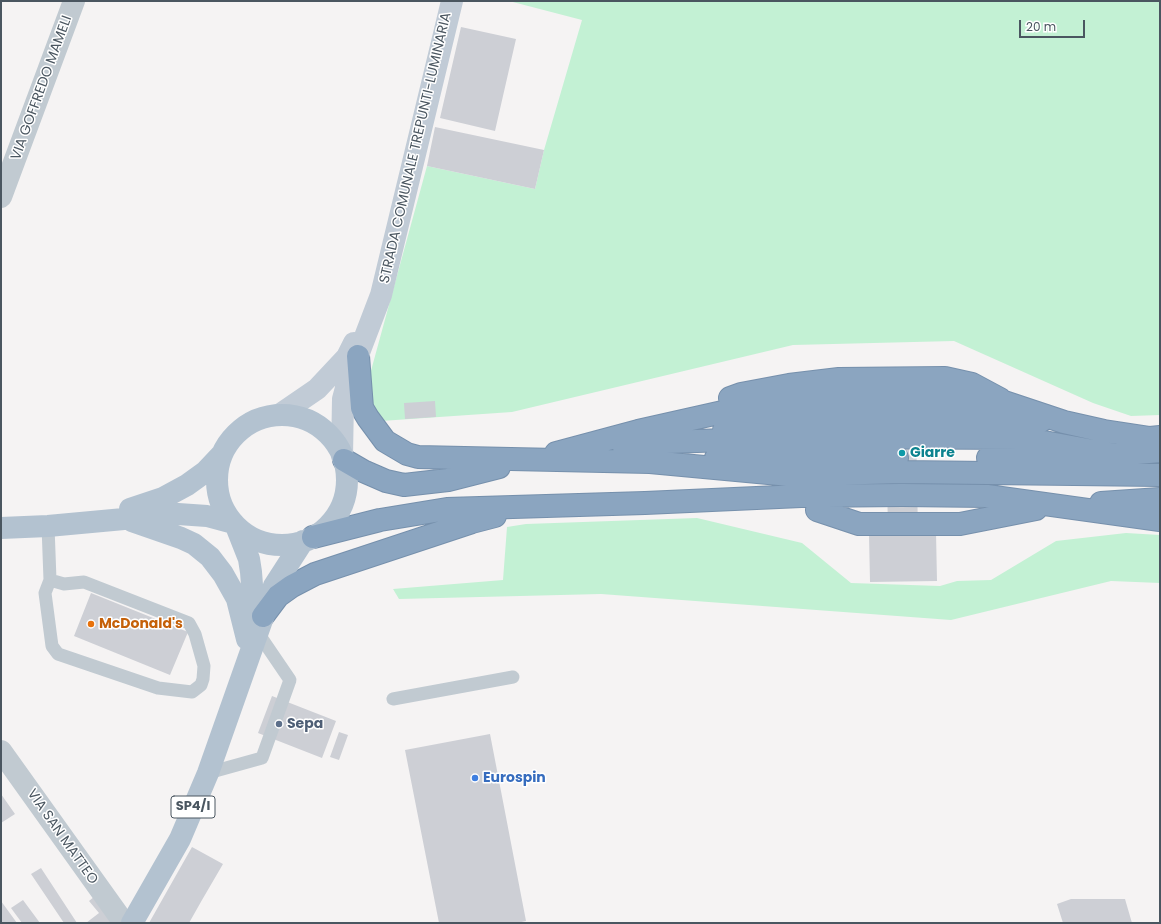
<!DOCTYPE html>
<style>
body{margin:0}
#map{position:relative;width:1161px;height:924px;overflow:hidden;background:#f5f3f3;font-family:Poppins,sans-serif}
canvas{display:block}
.frame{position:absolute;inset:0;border:2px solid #4a5660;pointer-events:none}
.scale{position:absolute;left:1019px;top:20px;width:66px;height:18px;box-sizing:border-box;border:2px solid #4a5660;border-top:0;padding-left:5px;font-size:12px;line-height:14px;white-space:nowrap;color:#4a5660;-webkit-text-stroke:3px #fff;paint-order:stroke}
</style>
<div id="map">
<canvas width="1161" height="924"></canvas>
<div class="frame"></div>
<div class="scale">20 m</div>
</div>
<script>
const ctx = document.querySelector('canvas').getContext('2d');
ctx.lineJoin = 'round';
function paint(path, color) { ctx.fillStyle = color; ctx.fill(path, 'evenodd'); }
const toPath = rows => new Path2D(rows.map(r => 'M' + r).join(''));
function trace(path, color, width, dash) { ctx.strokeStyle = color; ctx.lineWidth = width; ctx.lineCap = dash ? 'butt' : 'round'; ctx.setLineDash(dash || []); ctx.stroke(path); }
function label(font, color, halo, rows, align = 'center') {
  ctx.font = font + ' Poppins,sans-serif'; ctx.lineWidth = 3; ctx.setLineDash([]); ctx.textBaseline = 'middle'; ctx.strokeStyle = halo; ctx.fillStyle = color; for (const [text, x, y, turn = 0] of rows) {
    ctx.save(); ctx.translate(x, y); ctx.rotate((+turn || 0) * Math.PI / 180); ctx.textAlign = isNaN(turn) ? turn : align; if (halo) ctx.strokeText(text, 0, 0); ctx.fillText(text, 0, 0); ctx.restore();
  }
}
paint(toPath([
 [509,1,1160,1,1160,415,1131,416,1093,403,954,341,793,345,512,412,381,421,371,402,369,378,427,166,535,189,544,150,582,20],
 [697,518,802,543,851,583,940,586,957,581,991,580,1056,541,1126,533,1160,535,1160,583,1111,581,951,620,601,594,399,599,393,589,503,580,507,527,526,524]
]), '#c3f1d4');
paint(toPath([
 [461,27,516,39,495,131,440,118],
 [435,127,544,150,535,189,427,166],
 [885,372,915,372,918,533,936,532,937,581,870,582,869,534,888,533],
 [435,401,436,417,405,419,404,403],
 [91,593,188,632,170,675,74,636],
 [272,696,336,721,322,758,258,733],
 [339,732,348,735,339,760,330,757],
 [490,734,526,921,517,923,439,923,405,750],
 [1,794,15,814,1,823],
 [192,847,223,864,202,900,189,923,149,923],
 [41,868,77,923,64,923,31,874],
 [95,896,115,923,86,923,99,913,89,901],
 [1071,899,1125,899,1132,923,1063,923,1057,904],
 [23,900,40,923,22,923,11,908],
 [1,901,17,923,1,923]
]), '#cdcfd5');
const motorway = toPath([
 [358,356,362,408,368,418,385,441,407,454,418,457,650,462,790,475,902,472,1160,475],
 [730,398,741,394,789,385,839,379,945,378,972,384,1000,399],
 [724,430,759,423,780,422,946,418,1041,421],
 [624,447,666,442,820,437,1022,438,1115,455],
 [556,453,638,431,745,407,823,401,940,399,1004,402,1064,422,1104,431,1150,438,1160,437],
 [716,458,747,455,897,458],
 [988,458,1091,457,1160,451],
 [344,460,363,471,386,481,404,485,448,480,499,467],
 [1101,503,1160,499],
 [817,510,859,524,960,524,1036,509],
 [313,537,380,520,447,509,645,503,801,496,902,495,987,496,1160,520],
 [263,616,278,596,292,586,315,574,472,522,495,516]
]);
trace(motorway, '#7690ac', 24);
trace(toPath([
 [48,526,50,580,45,593,52,646,58,654,158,688,192,692,201,685,203,679,204,666,195,634,189,623,84,582,64,584,50,580],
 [393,699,513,677],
 [208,773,262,758,290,680,258,633]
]), '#c1cad1', 13);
trace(toPath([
 [1,197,74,1],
 [1,751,124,923]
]), '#c1cad1', 22);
trace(toPath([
 [279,415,317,389,347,357,354,343],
 [342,456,343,399,347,384,381,295,452,1]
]), '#c1cbd6', 22);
trace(toPath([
 '217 480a65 65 0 1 1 130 0a65 65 0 1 1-130 0Z',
 [130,509,163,498,187,485,205,472,222,454],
 [132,521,181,538,194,544,210,557,223,574,237,599,247,639],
 [236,526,249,559,251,572,253,598,249,628],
 [1,528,48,526,178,514,207,516,233,523],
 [132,923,180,839,208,773,274,586,303,541]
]), '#b3c2d0', 22);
trace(motorway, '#8ba5c0', 22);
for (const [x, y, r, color] of [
 [902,453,4,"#0f9aa8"],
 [91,624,4,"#e8710a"],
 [279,724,4,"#5c6f8a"],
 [475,778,4,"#3f7fe0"]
]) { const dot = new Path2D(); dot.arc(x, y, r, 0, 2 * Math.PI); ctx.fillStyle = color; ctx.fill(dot); trace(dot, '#fff', 1.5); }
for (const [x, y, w] of [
 [193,807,44]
]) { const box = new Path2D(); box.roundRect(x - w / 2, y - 11, w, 22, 3); ctx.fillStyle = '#fff'; ctx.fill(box); trace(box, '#4a5660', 1); }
label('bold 13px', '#4a5660', null, [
 ["SP4/I",193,807]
]);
label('14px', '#4a5660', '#fff', [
 ["VIA GOFFREDO MAMELI",42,88,-70],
 ["STRADA COMUNALE TREPUNTI-LUMINARIA",416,148,-77],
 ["VIA SAN MATTEO",62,837,55]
]);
label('bold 14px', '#0d838f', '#fff', [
 ["Giarre",910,453]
], 'left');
label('bold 14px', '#c56008', '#fff', [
 ["McDonald's",99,624]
], 'left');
label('bold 14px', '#4e5e75', '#fff', [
 ["Sepa",287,724]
], 'left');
label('bold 14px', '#366cbe', '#fff', [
 ["Eurospin",483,778]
], 'left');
</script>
